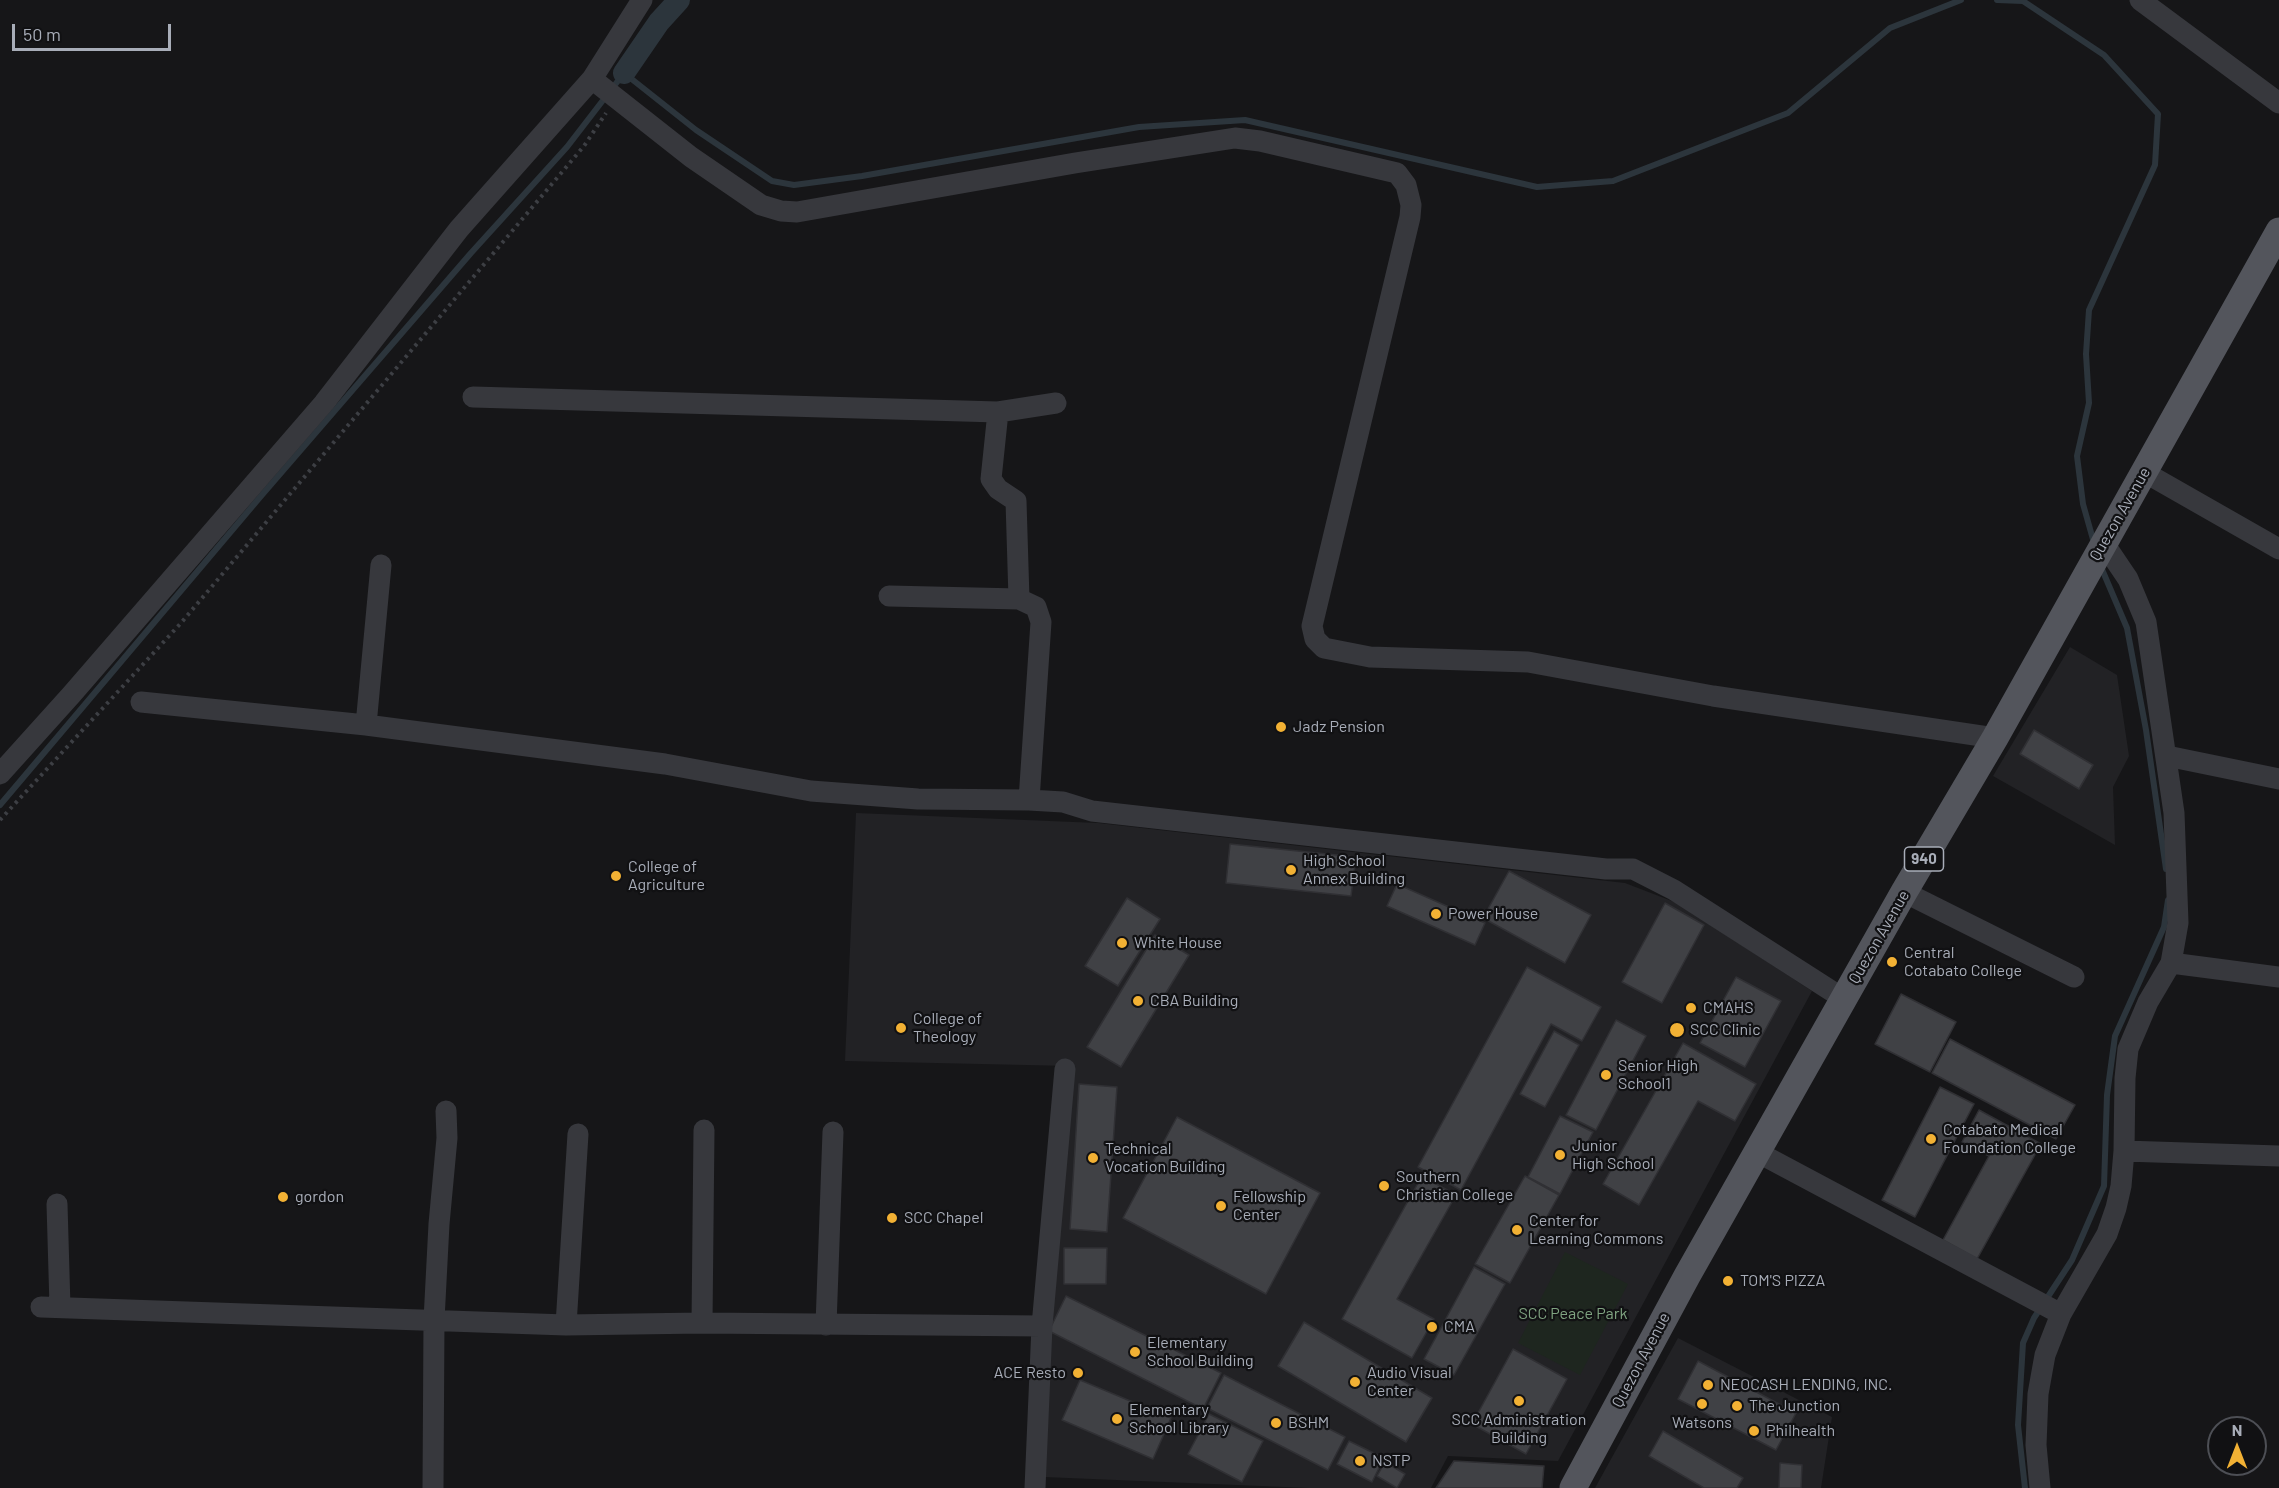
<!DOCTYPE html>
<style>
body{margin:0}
#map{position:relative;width:2279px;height:1488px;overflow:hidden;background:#161618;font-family:Barlow,sans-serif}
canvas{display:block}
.north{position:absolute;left:2207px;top:1416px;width:60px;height:60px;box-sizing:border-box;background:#111113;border:2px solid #4d4f55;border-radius:50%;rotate:0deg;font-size:16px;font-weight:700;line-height:24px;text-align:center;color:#a8adb8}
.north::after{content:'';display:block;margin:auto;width:21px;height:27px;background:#f2b134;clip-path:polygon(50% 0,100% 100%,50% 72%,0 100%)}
.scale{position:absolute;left:12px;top:24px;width:159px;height:27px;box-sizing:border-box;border:3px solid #a8adb8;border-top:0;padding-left:8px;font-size:18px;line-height:21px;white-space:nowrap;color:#a8adb8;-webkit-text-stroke:4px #111113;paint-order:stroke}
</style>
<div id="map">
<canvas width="2279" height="1488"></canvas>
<div class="north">N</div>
<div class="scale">50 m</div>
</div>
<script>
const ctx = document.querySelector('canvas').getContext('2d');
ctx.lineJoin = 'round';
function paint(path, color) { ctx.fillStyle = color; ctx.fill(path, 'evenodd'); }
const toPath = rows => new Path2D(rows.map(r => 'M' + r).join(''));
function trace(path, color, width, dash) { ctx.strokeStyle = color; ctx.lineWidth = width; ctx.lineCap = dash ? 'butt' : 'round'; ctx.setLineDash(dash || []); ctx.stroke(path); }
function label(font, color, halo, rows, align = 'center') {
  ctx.font = font + ' Barlow,sans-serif'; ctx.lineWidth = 4.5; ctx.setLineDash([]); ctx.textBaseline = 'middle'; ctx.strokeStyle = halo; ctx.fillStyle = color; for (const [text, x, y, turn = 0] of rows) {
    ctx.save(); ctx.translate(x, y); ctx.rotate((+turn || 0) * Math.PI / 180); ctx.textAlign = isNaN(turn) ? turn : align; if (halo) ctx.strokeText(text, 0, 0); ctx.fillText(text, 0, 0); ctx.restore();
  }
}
paint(toPath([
 [2070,647,2117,675,2129,756,2113,787,2115,845,1993,776],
 [856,813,1098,823,1625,883,1677,903,1812,991,1558,1461,1448,1456,1431,1488,1309,1488,1044,1477,1051,1307,1071,1066,845,1061],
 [1678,1338,1832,1417,1821,1488,1595,1488]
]), '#222225');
paint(toPath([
 [1565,1252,1628,1284,1580,1375,1518,1343]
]), '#1e261f');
trace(toPath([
 [1997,0,2023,1,2104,55,2158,114,2155,165,2089,310,2086,354,2089,403,2077,456,2083,504,2094,543],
 [2101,567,2127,628,2146,730,2166,869],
 [0,805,261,496,471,253,567,147,624,73,696,130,772,181,794,185,862,176,1139,127,1245,120,1537,187,1613,181,1788,113,1890,28,1961,0],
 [2025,1488,2018,1425,2023,1343,2034,1318,2072,1260,2104,1186,2107,1095,2115,1036,2164,927,2168,900]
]), '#2c353c', 6);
trace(toPath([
 [624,73,659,22,679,0]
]), '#2c353c', 22);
const building = toPath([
 [2034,730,2093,765,2079,789,2020,754,2034,730],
 [1230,844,1356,857,1351,896,1226,883,1230,844],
 [1509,871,1591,915,1565,963,1483,918,1509,871],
 [1397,884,1485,923,1475,945,1387,906,1397,884],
 [1127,898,1160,919,1118,986,1085,966,1127,898],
 [1665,903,1704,925,1662,1003,1622,982,1665,903],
 [1155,935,1189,955,1121,1067,1087,1047,1155,935],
 [1527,967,1601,1007,1582,1041,1551,1024,1461,1190,1418,1167,1527,967],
 [1736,977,1781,1001,1745,1067,1700,1043,1736,977],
 [1901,994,1956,1022,1930,1072,1875,1044,1901,994],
 [1616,1020,1646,1036,1596,1130,1566,1115,1616,1020],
 [1554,1031,1579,1045,1545,1107,1520,1094,1554,1031],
 [1950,1039,2075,1105,2056,1139,1932,1073,1950,1039],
 [1683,1043,1756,1084,1735,1121,1698,1101,1639,1205,1603,1184,1683,1043],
 [1079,1084,1117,1087,1107,1232,1070,1229,1079,1084],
 [1940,1087,1974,1104,1915,1217,1882,1200,1940,1087],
 [1979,1110,2041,1144,1977,1259,1943,1240,1989,1156,1962,1142,1979,1110],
 [1560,1116,1593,1132,1560,1194,1528,1177,1560,1116],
 [1177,1117,1320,1193,1266,1294,1123,1218,1177,1117],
 [1422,1176,1456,1195,1397,1299,1434,1319,1412,1358,1342,1319,1422,1176],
 [1525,1176,1559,1195,1510,1283,1475,1264,1525,1176],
 [1064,1248,1107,1248,1106,1284,1064,1284,1064,1248],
 [1474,1267,1505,1284,1454,1375,1424,1359,1474,1267],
 [1066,1296,1221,1373,1203,1409,1049,1331,1066,1296],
 [1304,1322,1432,1398,1406,1442,1278,1366,1304,1322],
 [1513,1349,1567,1379,1526,1454,1472,1424,1513,1349],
 [1698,1361,1796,1413,1776,1450,1678,1399,1698,1361],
 [1224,1375,1345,1437,1328,1470,1207,1408,1224,1375],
 [1080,1380,1171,1418,1153,1459,1062,1420,1080,1380],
 [1209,1414,1263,1441,1242,1482,1188,1454,1209,1414],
 [1663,1431,1743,1478,1737,1488,1704,1488,1649,1456,1663,1431],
 [1349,1441,1384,1458,1372,1482,1337,1464,1349,1441],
 [1454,1461,1544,1466,1542,1488,1436,1488,1454,1461],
 [1385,1462,1405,1474,1397,1488,1377,1476,1385,1462],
 [1780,1463,1802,1465,1801,1488,1779,1488,1780,1463]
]);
paint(building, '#404145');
trace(building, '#303034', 1.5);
trace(toPath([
 [0,820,181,623,584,146,606,113]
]), '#3d3f44', 4, [3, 4.5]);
trace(toPath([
 [2140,0,2279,103],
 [592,79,691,157,761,205,781,211,797,212,1075,163,1235,138,1260,141,1397,173,1406,185,1411,205,1410,217,1312,626,1315,639,1324,648,1370,657,1528,662,1713,696,1995,738],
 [473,397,998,412,1056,403],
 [998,412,991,479,998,489,1016,501,1019,599],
 [2144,472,2279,549],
 [889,596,1019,599,1036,607,1041,622,1029,800],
 [141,702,366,725,665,764,811,791,918,799,1029,800,1063,802,1092,811,1606,869,1633,869,1674,890,1844,999],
 [366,725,381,565],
 [2167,756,2279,779],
 [0,774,72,694,324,403,459,229,592,79,642,0],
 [1904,892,2074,977],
 [2171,963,2279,977],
 [2124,1151,2279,1156],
 [1757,1152,2061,1314],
 [57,1204,60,1307],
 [41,1307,566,1325,702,1323,1042,1326],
 [702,1323,704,1130],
 [566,1325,578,1134],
 [826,1325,833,1132],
 [433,1488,434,1320,439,1224,447,1138,446,1111],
 [1035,1488,1042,1326,1065,1069],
 [2040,1488,2036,1445,2038,1394,2045,1355,2061,1314,2107,1234,2116,1208,2121,1186,2124,1151,2125,1078,2128,1049,2148,1002,2171,963,2178,923,2174,813,2146,622,2128,579,2103,542]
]), '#37383d', 21);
trace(toPath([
 [1573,1488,1687,1276,1904,892,1995,738,2279,231]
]), '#53555c', 27);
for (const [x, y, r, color] of [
 [1281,727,6,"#f2b134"],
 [1291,870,6,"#f2b134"],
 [616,876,6,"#f2b134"],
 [1436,914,6,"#f2b134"],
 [1122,943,6,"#f2b134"],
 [1892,962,6,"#f2b134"],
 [1138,1001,6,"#f2b134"],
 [1691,1008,6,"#f2b134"],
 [901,1028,6,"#f2b134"],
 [1677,1030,8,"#f2b134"],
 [1606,1075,6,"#f2b134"],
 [1931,1139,6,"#f2b134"],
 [1560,1155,6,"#f2b134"],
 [1093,1158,6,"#f2b134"],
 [1384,1186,6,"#f2b134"],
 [283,1197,6,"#f2b134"],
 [1221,1206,6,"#f2b134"],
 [892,1218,6,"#f2b134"],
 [1517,1230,6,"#f2b134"],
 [1728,1281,6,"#f2b134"],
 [1432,1327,6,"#f2b134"],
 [1135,1352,6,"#f2b134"],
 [1078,1373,6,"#f2b134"],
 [1355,1382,6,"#f2b134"],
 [1708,1385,6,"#f2b134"],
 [1519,1401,6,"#f2b134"],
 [1702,1404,6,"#f2b134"],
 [1737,1406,6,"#f2b134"],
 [1117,1419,6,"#f2b134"],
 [1276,1423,6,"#f2b134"],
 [1754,1431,6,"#f2b134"],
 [1360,1461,6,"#f2b134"]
]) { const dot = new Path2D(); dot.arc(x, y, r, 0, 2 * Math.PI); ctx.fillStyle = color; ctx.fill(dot); trace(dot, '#111113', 2); }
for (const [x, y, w] of [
 [1924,859,39]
]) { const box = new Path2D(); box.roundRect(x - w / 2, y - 12, w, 24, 4.5); ctx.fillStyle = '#111113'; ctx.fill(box); trace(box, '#a8adb8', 1.5); }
label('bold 15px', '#a8adb8', null, [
 ["940",1924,859]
]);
label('16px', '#a8adb8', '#111113', [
 ["Quezon Avenue",2120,514,-60],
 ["Quezon Avenue",1879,937,-60],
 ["Quezon Avenue",1641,1360,-62]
]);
label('16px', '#a8adb8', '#111113', [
 ["Jadz Pension",1293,727],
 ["High School",1303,861],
 ["Annex Building",1303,879],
 ["College of",628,867],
 ["Agriculture",628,885],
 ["Power House",1448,914],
 ["White House",1134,943],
 ["Central",1904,953],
 ["Cotabato College",1904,971],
 ["CBA Building",1150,1001],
 ["CMAHS",1703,1008],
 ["College of",913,1019],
 ["Theology",913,1037],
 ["SCC Clinic",1690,1030],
 ["Senior High",1618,1066],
 ["School1",1618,1084],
 ["Cotabato Medical",1943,1130],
 ["Foundation College",1943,1148],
 ["Junior",1572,1146],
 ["High School",1572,1164],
 ["Technical",1105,1149],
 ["Vocation Building",1105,1167],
 ["Southern",1396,1177],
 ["Christian College",1396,1195],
 ["gordon",295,1197],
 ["Fellowship",1233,1197],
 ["Center",1233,1215],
 ["SCC Chapel",904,1218],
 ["Center for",1529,1221],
 ["Learning Commons",1529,1239],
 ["TOM'S PIZZA",1740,1281],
 ["CMA",1444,1327],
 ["Elementary",1147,1343],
 ["School Building",1147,1361],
 ["ACE Resto",1066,1373,"right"],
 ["Audio Visual",1367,1373],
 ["Center",1367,1391],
 ["NEOCASH LENDING, INC.",1720,1385],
 ["The Junction",1749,1406],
 ["Elementary",1129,1410],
 ["School Library",1129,1428],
 ["SCC Administration",1519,1420,"center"],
 ["Building",1519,1438,"center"],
 ["BSHM",1288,1423],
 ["Watsons",1702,1423,"center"],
 ["Philhealth",1766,1431],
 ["NSTP",1372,1461]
], 'left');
label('16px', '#7fa381', '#111113', [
 ["SCC Peace Park",1573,1314]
]);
</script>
